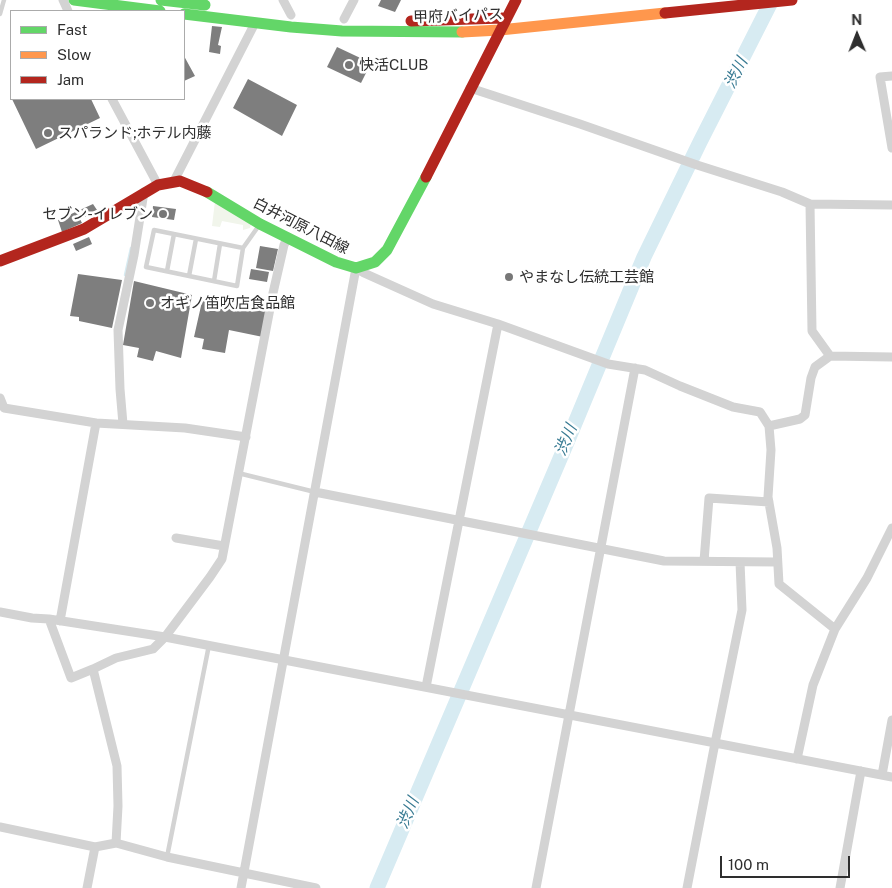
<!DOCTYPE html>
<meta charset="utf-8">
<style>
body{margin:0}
#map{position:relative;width:892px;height:888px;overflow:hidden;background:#fff;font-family:"Public Sans",sans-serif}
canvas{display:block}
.legend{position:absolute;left:10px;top:10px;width:175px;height:90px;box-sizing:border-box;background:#fff;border:1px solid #ababab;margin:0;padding:6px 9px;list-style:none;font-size:15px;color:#2e2e2e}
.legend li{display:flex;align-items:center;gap:10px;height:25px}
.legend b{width:25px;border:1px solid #ababab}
.north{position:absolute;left:832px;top:10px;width:50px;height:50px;-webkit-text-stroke:4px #fff;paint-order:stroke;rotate:359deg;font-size:14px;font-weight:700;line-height:20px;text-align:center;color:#2e2e2e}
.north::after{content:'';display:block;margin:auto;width:18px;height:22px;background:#2e2e2e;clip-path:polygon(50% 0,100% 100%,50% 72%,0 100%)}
.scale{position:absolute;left:720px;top:856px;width:130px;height:22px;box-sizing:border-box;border:2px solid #2e2e2e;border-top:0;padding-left:6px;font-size:15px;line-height:18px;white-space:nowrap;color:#2e2e2e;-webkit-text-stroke:4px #fff;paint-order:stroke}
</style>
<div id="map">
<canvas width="892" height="888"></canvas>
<ul class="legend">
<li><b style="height:6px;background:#63d668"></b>Fast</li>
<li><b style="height:6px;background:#ff974d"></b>Slow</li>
<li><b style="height:6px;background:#b3261e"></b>Jam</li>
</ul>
<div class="north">N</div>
<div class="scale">100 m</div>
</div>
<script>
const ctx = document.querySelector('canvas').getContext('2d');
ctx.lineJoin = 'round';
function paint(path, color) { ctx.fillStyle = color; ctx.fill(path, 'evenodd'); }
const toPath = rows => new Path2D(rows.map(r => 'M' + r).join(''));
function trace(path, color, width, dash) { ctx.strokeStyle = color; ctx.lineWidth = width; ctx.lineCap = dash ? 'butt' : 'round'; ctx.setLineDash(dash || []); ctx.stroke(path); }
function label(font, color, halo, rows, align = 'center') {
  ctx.font = font + ' "Public Sans","Noto Sans JP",sans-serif'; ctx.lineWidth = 5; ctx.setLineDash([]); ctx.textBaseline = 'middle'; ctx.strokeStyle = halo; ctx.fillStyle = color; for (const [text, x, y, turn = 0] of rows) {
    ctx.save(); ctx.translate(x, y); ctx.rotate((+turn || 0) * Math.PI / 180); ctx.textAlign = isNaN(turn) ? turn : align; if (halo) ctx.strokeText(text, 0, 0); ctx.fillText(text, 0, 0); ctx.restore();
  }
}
paint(toPath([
 [215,201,251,224,250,228,243,230,243,225,222,221,220,227,212,226]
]), '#f1f5eb');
trace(toPath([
 [125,275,131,248]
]), '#d7ebf2', 2.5);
trace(toPath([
 [377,888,568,440,644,257,700,142,772,0]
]), '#d7ebf2', 15);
paint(toPath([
 [381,0,401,0,395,12,378,6],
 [212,26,222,27,218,45,221,46,220,54,209,52],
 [337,47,371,63,361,83,327,67],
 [184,56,195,76,184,81],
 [248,79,297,105,282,136,233,108],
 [12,99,91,99,100,118,36,149],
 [93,204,97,210,85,217,84,215,79,217,82,223,62,232,58,220],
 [153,206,176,209,174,220,152,217],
 [89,237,92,244,76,251,73,244],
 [260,246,278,249,273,271,256,268],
 [251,269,269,272,267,282,249,279],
 [78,274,122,280,112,328,79,321,79,317,70,316],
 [134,281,192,295,181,358,156,351,153,361,137,357,139,348,123,345],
 [203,297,268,309,263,337,229,330,225,353,202,349,204,339,194,337]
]), '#7e7e7e');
trace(toPath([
 [0,14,4,0],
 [243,248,154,230,146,267,237,286,243,248,260,224],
 [167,271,174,234],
 [189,276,196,239],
 [214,281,220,244],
 [238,473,315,492],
 [167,857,209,645]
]), '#d3d3d3', 4.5);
trace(toPath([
 [63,0,68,11],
 [283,0,291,15],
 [344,19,354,0],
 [892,76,880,77,892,148],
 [470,88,580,124,697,165,782,192,810,204,892,205],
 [112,99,158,185],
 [174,181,255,23],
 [810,204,812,331,830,356],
 [0,398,4,408,96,423,185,428,246,437],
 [123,424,120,389,118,330,134,255,144,192],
 [769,426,800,419,805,415,811,378,815,367,830,356,892,357],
 [315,492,664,561,777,562],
 [176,538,224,546],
 [704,561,709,498,769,502],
 [0,612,32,618,49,619,165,637,892,777],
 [49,619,71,678,93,669,116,658,153,649,165,637,210,577,222,559,273,293,284,245,288,237],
 [60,621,96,423],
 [93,669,117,766,118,806,116,843],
 [426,687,498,324],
 [797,759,813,685,835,629,867,578,892,528],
 [882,775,892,720],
 [0,827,95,847,116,843,167,857,316,888],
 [87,888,95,847],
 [241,888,356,268,364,273,433,304,498,324,608,364,645,370,680,386,733,407,760,412,769,426,771,450,768,497,777,548,779,584,835,629],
 [536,888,635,368],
 [687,888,715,743,742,610,740,562],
 [840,888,861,771]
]), '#d3d3d3', 9);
trace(toPath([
 [74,0,160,11],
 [161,0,205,5],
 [184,14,291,27,342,31,462,32],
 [207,192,260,224,336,262,356,268,375,262,387,250,426,177]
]), '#63d668', 11);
trace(toPath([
 [462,32,500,30,665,13]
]), '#ff974d', 11);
trace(toPath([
 [665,13,792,0],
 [411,21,502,18],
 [426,177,516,0],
 [0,261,84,229,158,185,180,181,207,192]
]), '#b3261e', 11);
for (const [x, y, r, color] of [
 [349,65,5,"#777"],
 [48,133,5,"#777"],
 [163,214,5,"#777"],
 [509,277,5,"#777"],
 [150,303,5,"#777"]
]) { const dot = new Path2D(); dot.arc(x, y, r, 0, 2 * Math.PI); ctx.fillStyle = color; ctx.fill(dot); trace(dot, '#fff', 2); }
label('15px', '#2e2e2e', '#fff', [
 ["甲府バイパス",458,16,-2],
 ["白井河原八田線",301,226,27]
]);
label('15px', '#2e2e2e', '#fff', [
 ["快活CLUB",359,65],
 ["スパランド;ホテル内藤",58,133],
 ["セブン-イレブン",153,214,"right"],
 ["やまなし伝統工芸館",519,277],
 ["オギノ笛吹店食品館",160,303]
], 'left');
label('italic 16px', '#397b93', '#fff', [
 ["渋川",736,73,-64],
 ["渋川",566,440,-67],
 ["渋川",408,813,-67]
]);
</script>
